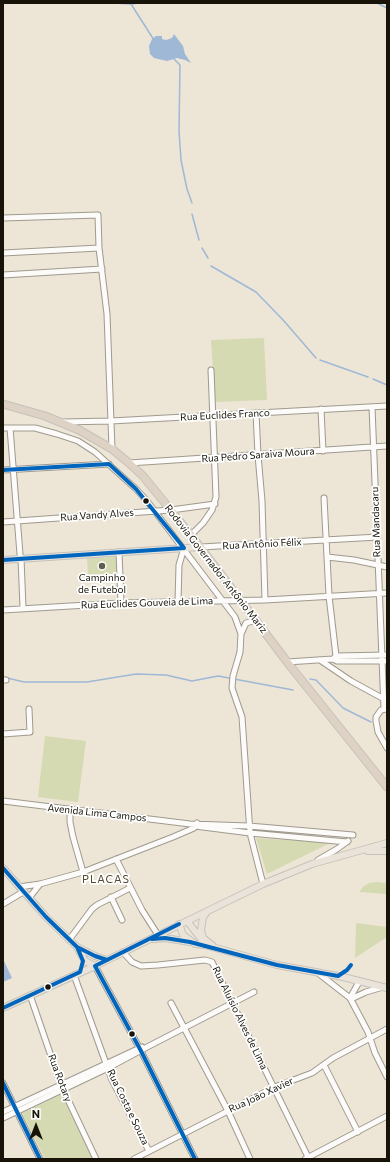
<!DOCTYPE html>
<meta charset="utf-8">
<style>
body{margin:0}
#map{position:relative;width:390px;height:1162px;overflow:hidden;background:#ede6d7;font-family:Commissioner,sans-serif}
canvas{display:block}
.frame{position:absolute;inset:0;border:4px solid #171308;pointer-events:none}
.north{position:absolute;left:16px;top:1106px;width:40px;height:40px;-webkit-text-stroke:3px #fff;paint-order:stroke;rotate:0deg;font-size:11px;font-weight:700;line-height:16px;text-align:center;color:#171308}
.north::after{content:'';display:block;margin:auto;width:14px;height:18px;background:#171308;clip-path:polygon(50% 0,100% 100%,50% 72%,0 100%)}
</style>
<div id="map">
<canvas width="390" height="1162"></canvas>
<div class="frame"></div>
<div class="north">N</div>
</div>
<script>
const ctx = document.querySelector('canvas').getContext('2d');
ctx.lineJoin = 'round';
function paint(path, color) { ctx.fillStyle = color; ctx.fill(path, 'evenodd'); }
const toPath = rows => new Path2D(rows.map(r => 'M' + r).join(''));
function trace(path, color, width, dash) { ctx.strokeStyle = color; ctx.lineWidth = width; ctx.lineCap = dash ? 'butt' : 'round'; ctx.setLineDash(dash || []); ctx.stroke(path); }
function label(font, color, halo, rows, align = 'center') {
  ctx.font = font + ' Commissioner,sans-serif'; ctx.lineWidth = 3.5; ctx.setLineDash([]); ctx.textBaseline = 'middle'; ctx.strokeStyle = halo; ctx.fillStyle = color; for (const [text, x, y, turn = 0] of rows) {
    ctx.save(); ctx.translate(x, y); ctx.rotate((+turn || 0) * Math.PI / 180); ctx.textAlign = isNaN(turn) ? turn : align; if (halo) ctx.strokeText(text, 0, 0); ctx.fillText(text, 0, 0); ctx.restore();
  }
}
paint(toPath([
 [264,338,267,400,215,402,211,340],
 [116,557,117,574,88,576,87,558],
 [45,736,86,741,78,802,38,797],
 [256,838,330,843,267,874],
 [377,882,387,883,387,894,359,892,364,886,369,883],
 [356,923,387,927,387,937,355,958],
 [62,1094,93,1159,45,1159,22,1113]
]), '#d5dab2');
paint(toPath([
 [174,34,183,46,185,54,191,63,185,60,177,58,167,61,154,58,150,54,149,46,152,39,156,36,162,36,162,39,166,40,172,38],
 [4,961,12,978,3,982,3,962]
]), '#9fb8d5');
trace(toPath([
 [113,3,131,4,139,3],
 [377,3,387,8],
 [131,4,154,40],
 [173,58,180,65,179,131,181,160,187,189,192,203],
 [192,214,199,240],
 [202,248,208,258],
 [211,266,256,292,284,321,316,358],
 [320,360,368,377],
 [373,379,387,385],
 [3,677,24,682,87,682,136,674,166,675,192,681,218,676,293,690],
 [310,679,316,680,343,708,371,722]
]), '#9fb8d5', 1.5);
const minor = toPath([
 [3,218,98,215,99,248,107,314,112,449],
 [3,253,99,248],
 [3,275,102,269],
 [372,407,384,709],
 [321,409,323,451],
 [256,413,258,455,262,501,265,600],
 [63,422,111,421,387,406],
 [3,428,35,428,57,434,78,441,95,452,136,489,147,501,235,617,241,634,240,652,233,676,232,688,242,717,250,833,263,884],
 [10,428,20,554,21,558,23,608],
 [129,463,387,446],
 [3,470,109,464],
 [324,498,329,596,336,656],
 [3,522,171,510,215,504],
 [191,535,203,523,212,510,216,497,211,370],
 [201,547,378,537],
 [119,552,121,603],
 [327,557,354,560,387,567],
 [178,601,179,565,184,548],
 [3,610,121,603,265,600,387,593],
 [241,634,246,623,256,620],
 [334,658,336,656,387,655],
 [320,660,351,681,384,699],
 [287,662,333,659,337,661,387,661],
 [3,680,6,680],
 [386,709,381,710,376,717,376,721,378,732,387,748],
 [3,734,30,732,29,709],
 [3,801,190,824,249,826,353,835],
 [70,810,70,822,73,837,83,872],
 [195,826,250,833,347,842],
 [116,859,142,910,158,935],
 [318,860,337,849,348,841],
 [19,887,40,884,83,872,173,837,194,828,197,823],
 [111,897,122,920],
 [29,898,40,884],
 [3,904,23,892],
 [69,940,92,909,97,905,130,888],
 [123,952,132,962,141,966,158,965,205,960,212,962,309,1159],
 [95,966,141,1051,195,1159],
 [318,973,350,998,368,1032,375,1053,387,1077],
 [74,975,112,1080,149,1151],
 [30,995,61,1085,96,1159],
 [350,998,359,982],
 [351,999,366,992,383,987],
 [171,1003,228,1111,250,1159],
 [324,1065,358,1132],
 [3,1083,40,1159],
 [3,1112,142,1047],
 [3,1118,108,1068,149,1046,254,992],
 [134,1159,275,1087,312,1073,333,1058,387,1029],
 [305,1159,387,1116]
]);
const major = toPath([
 [3,560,201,547],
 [368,851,387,851],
 [3,868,46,917,77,947,95,956,107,960],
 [207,912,203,917,201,930,203,938,212,945],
 [187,921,202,940],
 [179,924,183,935,195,944,205,945,277,965,343,977,387,988],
 [153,939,165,938,190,942],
 [77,947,85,961,95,966],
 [3,1008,95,966,263,884,312,864,387,843]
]);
const highway = toPath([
 [3,404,45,416,79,430,112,449,129,463,143,476,191,535,291,667,387,787]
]);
trace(minor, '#9f9a8e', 7);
trace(major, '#c6c2bb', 8);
trace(highway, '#c6c2bb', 9);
trace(minor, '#fcfbf9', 5);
trace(major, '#eae3da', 6);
trace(highway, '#ddd2c4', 7);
trace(toPath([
 [3,470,109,464,136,489,184,548],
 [3,560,184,548],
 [3,868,46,917,77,947,95,956,107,960],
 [179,924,95,966,141,1051,195,1159],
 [152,939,165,938,190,942,277,965,338,976,347,970,351,965],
 [3,1008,80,972,83,961,77,947],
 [3,1083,40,1159]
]), '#0065bd', 4);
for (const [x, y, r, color] of [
 [146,501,3.5,"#171308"],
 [102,566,4,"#625d50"],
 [48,987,3.5,"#171308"],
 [132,1034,3.5,"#171308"]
]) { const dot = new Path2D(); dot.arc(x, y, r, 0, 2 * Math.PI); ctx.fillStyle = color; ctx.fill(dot); trace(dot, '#fff', 1.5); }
label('10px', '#171308', '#fff', [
 ["Rua Euclides Franco",225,415,-3],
 ["Rua Pedro Saraiva Moura",258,455,-4],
 ["Rua Vandy Alves",97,515,-4],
 ["Rua Mandacaru",376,522,-92],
 ["Rua Antônio Félix",262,544,-3],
 ["Rodovia Governador Antônio Mariz",216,569,52],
 ["Rua Euclides Gouveia de Lima",147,603,-2],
 ["Avenida Lima Campos",97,813,6],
 ["Rua Aluísio Alves de Lima",240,1018,64],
 ["Rua Rotary",60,1078,69],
 ["Rua João Xavier",261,1095,-25],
 ["Rua Costa e Souza",128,1107,64]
]);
label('10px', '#171308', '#fff', [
 ["Campinho",102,578],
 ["de Futebol",102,590]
]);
ctx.letterSpacing = '1px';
label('11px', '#554b32', '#fff', [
 ["PLACAS",106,879]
]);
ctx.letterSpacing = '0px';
</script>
